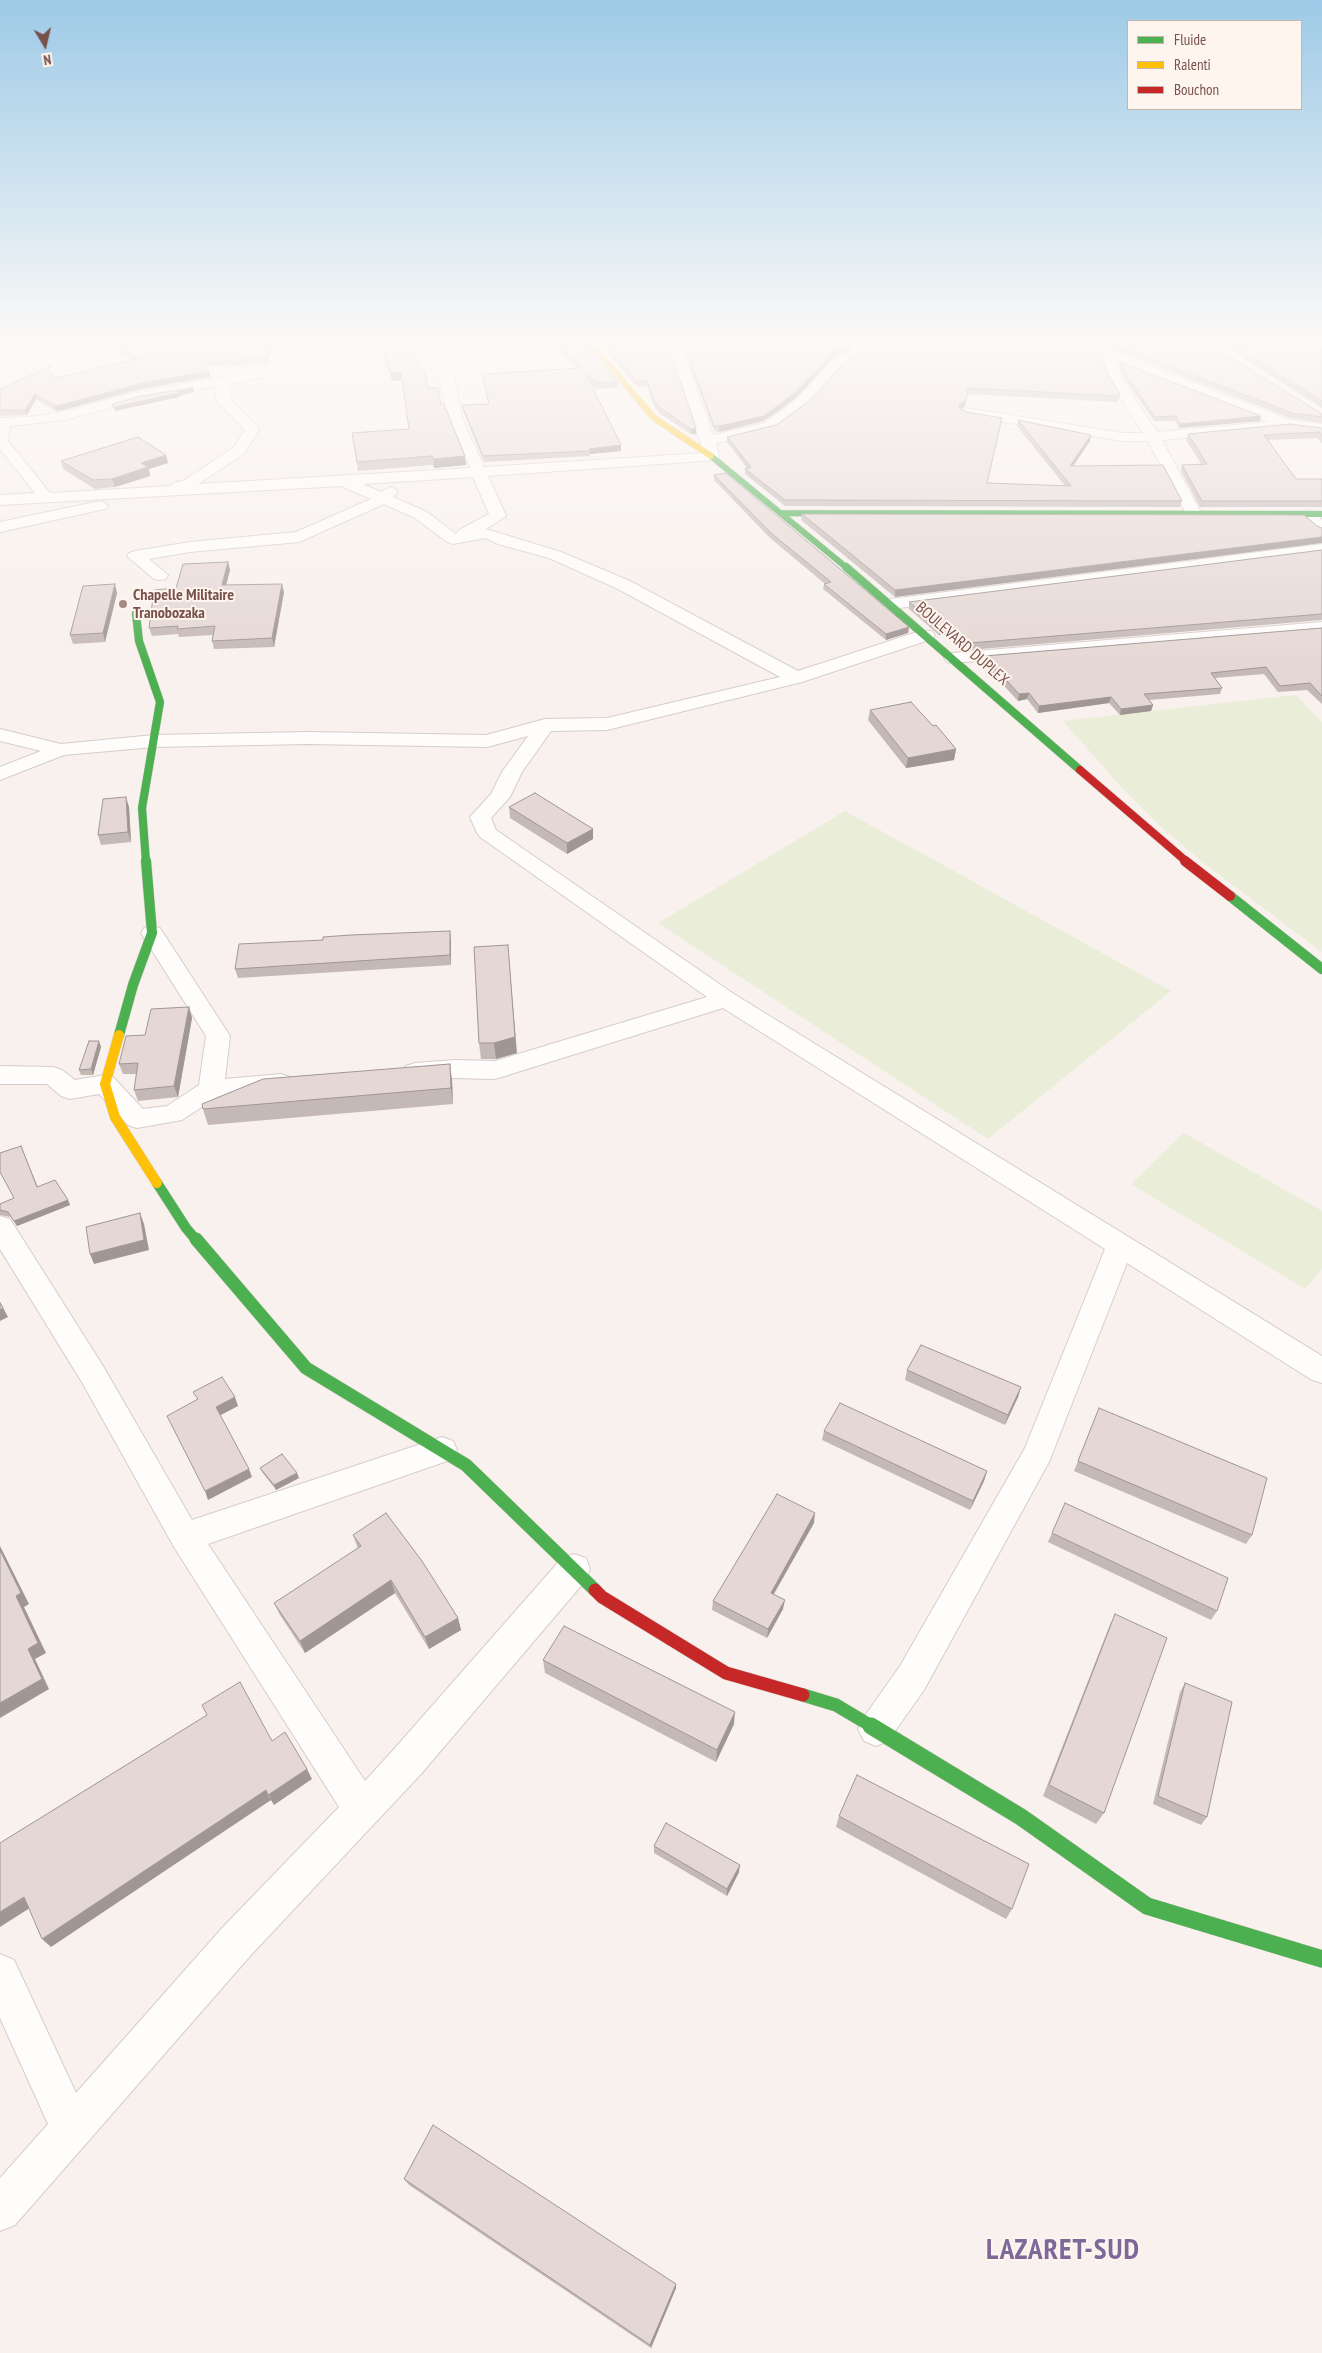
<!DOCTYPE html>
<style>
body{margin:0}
#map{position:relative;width:1322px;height:2353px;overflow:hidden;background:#f8f1ed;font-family:"PT Sans Narrow",sans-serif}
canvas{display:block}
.legend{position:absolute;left:1127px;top:20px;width:175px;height:90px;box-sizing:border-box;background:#fff5ef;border:1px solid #c9b3ad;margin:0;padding:6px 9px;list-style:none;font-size:15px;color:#78514b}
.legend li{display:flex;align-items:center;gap:10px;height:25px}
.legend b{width:25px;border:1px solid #c9b3ad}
.north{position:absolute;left:20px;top:20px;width:50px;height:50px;-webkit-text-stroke:4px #fff5ef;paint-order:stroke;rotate:171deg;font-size:14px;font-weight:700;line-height:20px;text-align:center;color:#78514b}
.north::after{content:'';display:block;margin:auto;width:18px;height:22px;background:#78514b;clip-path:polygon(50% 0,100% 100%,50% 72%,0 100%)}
</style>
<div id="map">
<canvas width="1322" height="2353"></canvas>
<ul class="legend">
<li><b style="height:6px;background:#4caf50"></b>Fluide</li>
<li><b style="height:6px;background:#ffc107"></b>Ralenti</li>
<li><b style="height:6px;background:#c62828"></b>Bouchon</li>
</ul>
<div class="north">N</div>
</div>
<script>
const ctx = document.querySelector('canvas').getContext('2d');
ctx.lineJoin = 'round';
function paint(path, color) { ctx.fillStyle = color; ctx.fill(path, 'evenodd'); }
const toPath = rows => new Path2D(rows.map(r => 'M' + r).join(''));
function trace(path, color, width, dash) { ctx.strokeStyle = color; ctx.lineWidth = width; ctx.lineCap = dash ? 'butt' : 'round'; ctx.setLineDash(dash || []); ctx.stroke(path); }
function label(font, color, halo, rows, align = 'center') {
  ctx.font = font + ' "PT Sans Narrow",sans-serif'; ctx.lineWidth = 4; ctx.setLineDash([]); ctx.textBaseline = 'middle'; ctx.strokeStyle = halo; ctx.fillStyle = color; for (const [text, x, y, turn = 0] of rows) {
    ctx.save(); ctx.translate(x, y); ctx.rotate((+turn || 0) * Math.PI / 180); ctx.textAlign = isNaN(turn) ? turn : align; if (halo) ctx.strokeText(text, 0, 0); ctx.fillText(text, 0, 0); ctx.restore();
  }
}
paint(toPath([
 [1296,695,1322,722,1322,952,1205,864,1160,826,1122,788,1063,721],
 [845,811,1171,991,988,1139,658,923],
 [1184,1133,1322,1211,1322,1269,1305,1289,1131,1184]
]), '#eaeed8');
const street = toPath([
 [322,339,337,339,306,360,263,378,232,383,229,389,231,400,259,429,245,453,198,484,470,468,448,418,440,379,408,345,354,343,348,339,480,339,512,353,533,356,535,359,533,362,528,363,504,359,470,344,422,345,454,378,462,418,484,467,704,453,666,339,678,339,713,435,765,423,797,399,835,358,857,349,826,345,765,343,759,339,839,339,872,343,902,339,933,339,927,343,876,350,845,364,807,405,775,429,716,443,719,457,717,460,488,476,506,516,486,529,561,552,630,581,798,671,920,631,932,631,935,635,932,639,802,682,607,730,551,731,522,772,510,797,491,818,496,830,734,994,1322,1356,1322,1383,1312,1380,1127,1263,1049,1462,924,1690,888,1741,876,1746,864,1741,858,1729,864,1717,900,1666,1025,1448,1105,1249,723,1008,495,1079,455,1078,415,1081,406,1078,403,1072,406,1066,415,1063,455,1060,495,1061,707,997,480,837,477,833,470,817,491,794,502,772,528,736,487,747,308,744,154,747,64,755,0,780,0,767,41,751,0,741,0,729,61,744,154,735,308,732,486,735,545,719,607,718,780,677,618,589,549,558,498,544,486,538,453,544,447,542,415,518,384,504,299,542,190,552,149,559,168,575,166,579,160,580,154,579,127,556,129,553,135,551,190,542,296,532,371,499,341,486,0,505,0,495,35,493,0,449,0,418,30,417,63,412,141,391,255,372,296,354,322,339],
 [217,386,215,389,217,401,245,430,234,447,185,480,174,483,171,486,50,493,8,441,10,426,64,420,142,399,217,386],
 [473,477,489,514,459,530,456,534,427,512,393,497,398,492,395,489,390,487,381,492,363,484,473,477],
 [1076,339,1091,339,1111,351,1290,420,1322,424,1322,432,1288,428,1162,440,1202,514,1200,517,1194,519,1188,517,1186,514,1148,441,1123,441,966,416,959,412,966,408,1123,433,1143,433,1110,382,1100,356,1076,339],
 [1116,363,1218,403,1268,422,1157,432,1124,382,1116,363],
 [1314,339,1322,339,1322,351,1317,350,1311,343,1314,339],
 [100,501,105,503,108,506,105,509,0,532,0,522,100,501],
 [1307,510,1313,512,1322,520,1322,533,1316,531,1299,515,1301,512,1307,510],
 [1322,544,1322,554,891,609,885,608,882,604,885,600,891,599,1322,544],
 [1322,622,1322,632,953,663,947,662,944,658,947,654,953,653,1322,622],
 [152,926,160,928,230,1036,225,1079,281,1074,290,1077,293,1083,290,1089,217,1097,182,1120,137,1128,128,1125,99,1094,70,1099,61,1096,47,1084,0,1084,0,1066,53,1067,62,1070,75,1080,105,1075,114,1078,143,1109,167,1106,199,1085,206,1036,141,933,144,928,152,926],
 [0,1216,10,1219,103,1366,192,1520,442,1437,453,1441,457,1450,453,1459,208,1544,365,1781,395,1748,562,1558,574,1554,586,1558,590,1569,586,1580,421,1774,251,1955,15,2225,0,2231,0,2178,48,2124,0,2018,0,1954,14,1960,76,2093,223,1927,339,1807,174,1547,83,1384,0,1249,0,1216]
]);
const fastFar4 = toPath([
 [711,456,847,568],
 [780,513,1322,514]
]);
const fastFar3 = toPath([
 [846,567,1080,770],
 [136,614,139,641,160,702,142,808,146,862]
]);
const fastFar2 = toPath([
 [1230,896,1322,969],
 [119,1035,133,985,152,933,146,861],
 [157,1183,186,1228,197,1241]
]);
const fastFar1 = toPath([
 [196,1239,306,1368,466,1465,595,1590],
 [803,1695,836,1705,873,1727]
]);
const fast = toPath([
 [871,1726,1021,1817,1147,1906,1322,1959]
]);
const slowFar1 = toPath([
 [587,339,654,418,711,456]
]);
const slow = toPath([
 [119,1035,105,1084,115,1117,157,1183]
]);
const jamFar2 = toPath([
 [1080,770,1187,862]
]);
const jamFar1 = toPath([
 [1185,861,1230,896]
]);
const jam = toPath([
 [595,1590,602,1597,726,1673,803,1695]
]);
trace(street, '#d7cdca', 2);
trace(fastFar4, '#d9cecb', 7);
trace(fastFar3, '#d9cecb', 9);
trace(fastFar2, '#d9cecb', 11);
trace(fastFar1, '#d9cecb', 14);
trace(fast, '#d9cecb', 18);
trace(slowFar1, '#d9cecb', 7);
trace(slow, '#d9cecb', 11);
trace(jamFar2, '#d9cecb', 9);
trace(jamFar1, '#d9cecb', 11);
trace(jam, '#d9cecb', 14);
paint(street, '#fefdfc');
trace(fastFar4, '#4caf50', 6);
trace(fastFar3, '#4caf50', 8);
trace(fastFar2, '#4caf50', 10);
trace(fastFar1, '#4caf50', 13);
trace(fast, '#4caf50', 17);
trace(slowFar1, '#ffc107', 6);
trace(slow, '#ffc107', 10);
trace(jamFar2, '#c62828', 8);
trace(jamFar1, '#c62828', 10);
trace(jam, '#c62828', 13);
paint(toPath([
 [134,339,303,339,299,342,274,340,268,363,205,367,209,371,210,377,141,389,63,410,56,411,36,399,27,415,0,416,0,389,52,372,52,373,55,378,132,360,117,354,115,348,152,342],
 [548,339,582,339,618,382,618,388,596,389,590,383,621,445,621,451,590,454,590,456,484,462,463,411,462,405,488,404,482,374,576,368],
 [596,339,666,339,696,434,691,434,660,414,654,406,647,386,637,387],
 [680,339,764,339,850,350,834,357,796,398,764,421,719,432,714,431],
 [853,339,889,339,872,341],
 [1094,339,1201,339,1322,414,1322,423,1290,418,1112,349],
 [1213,339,1313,339,1312,340,1317,346,1322,347,1322,408],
 [928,340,1109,377,1120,394,1119,399,1117,402,967,394,965,406,961,409,988,483,1065,486,1017,426,1018,420,1090,441,1073,466,1182,501,1180,507,785,506,745,474,745,469,747,468,727,442,727,437,776,425],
 [383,350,428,388,441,404,465,456,466,465,434,468,433,465,358,471,352,433,409,429,402,380,392,381,384,358],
 [1120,362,1261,416,1260,421,1179,428,1175,421,1154,421,1126,381,1119,366],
 [1322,428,1322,443,1317,438,1268,440,1296,479,1322,479,1322,507,1200,507,1181,471,1182,465,1202,465,1186,440,1188,434],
 [166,455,168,463,149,469,150,476,115,487,95,489,63,469,61,461],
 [714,475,909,627,908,633,886,640,823,589,824,584,824,583,770,538,714,480],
 [802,514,1317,526,895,597,801,520],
 [1322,550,1322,620,969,650,949,632,939,635,909,609,909,602],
 [228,562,230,570,226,585,284,592,274,647,214,649,212,641,213,635,179,637,178,634,152,636,149,628,176,588],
 [117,593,105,642,73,644,70,635],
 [1322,628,1322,704,1307,690,1278,692,1264,674,1215,678,1222,688,1220,694,1149,700,1153,705,1151,711,1120,715,1109,703,1038,713,1027,699,1018,701,982,662,984,656],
 [870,710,933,726,956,749,954,760,906,768,868,720],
 [129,807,131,842,101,845,98,835],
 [509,807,593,829,593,839,567,854,510,818],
 [451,941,451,965,238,978,235,969],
 [474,947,517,1053,496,1059,481,1059,479,1043],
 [189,1007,192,1018,178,1097,138,1101,134,1090,137,1074,123,1074,119,1064,145,1035],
 [101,1047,93,1075,81,1075,79,1070],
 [452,1080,453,1104,208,1125,203,1109],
 [21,1146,38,1187,68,1200,70,1205,17,1226,11,1217,0,1215,0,1204,14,1198],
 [907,1370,1021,1387,1018,1397,1005,1425,905,1380],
 [1099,1408,1252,1535,1246,1544,1074,1471],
 [824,1431,987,1471,984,1481,970,1510,822,1440],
 [260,1468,299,1478,276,1490,262,1472],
 [814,1523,774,1594,783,1609,767,1638,712,1610,713,1601],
 [1052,1533,1217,1611,1211,1620,1048,1542],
 [353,1535,458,1618,461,1630,429,1649,395,1593,305,1653,280,1615,274,1603,358,1549],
 [1115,1614,1104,1813,1096,1824,1043,1796,1109,1627],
 [543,1660,734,1724,716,1762,545,1673],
 [1185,1683,1207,1817,1201,1825,1153,1804,1180,1692],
 [839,1816,1012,1909,1006,1919,836,1827],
 [654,1846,739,1872,727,1896,654,1853],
 [404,2179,676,2288,651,2348,409,2185]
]), '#c5b9b6');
paint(toPath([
 [272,339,273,339,274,340,268,363,267,358],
 [872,339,889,339,872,341],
 [850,345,850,350,834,357,796,398,764,421,719,432,719,426,834,351],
 [209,371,210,377,141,389,63,410,56,411,55,406,139,384],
 [401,372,402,380,392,381,391,373],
 [193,388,194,392,179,396,180,397,115,411,114,407],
 [35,394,36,399,27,415,25,410],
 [966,401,965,406,958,410,959,405],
 [1261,416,1260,421,1179,428,1180,424],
 [696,428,696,434,691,434,691,429],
 [1091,435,1090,441,1069,472,1070,466],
 [621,445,621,451,590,454,589,449],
 [166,455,168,463,149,469,150,476,115,487,112,479,141,463],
 [465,456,466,465,434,468,433,459],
 [1322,537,1322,543,895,597,895,590],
 [228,562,230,570,224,593,222,585],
 [115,584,117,593,105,642,103,633],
 [282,584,284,592,274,647,272,638],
 [950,626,949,632,939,635,940,628],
 [909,627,908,633,886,640,886,634],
 [1029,693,1027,699,1018,701,1019,694],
 [1111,697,1109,703,1038,713,1039,706],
 [1153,705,1151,711,1120,715,1121,709],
 [956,749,954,760,906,768,908,758],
 [126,797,129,807,131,842,128,832],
 [593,829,593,839,567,854,567,843],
 [450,931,451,941,451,965,450,955],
 [509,960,517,1053,496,1059,494,1043],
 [189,1007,192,1018,178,1097,174,1086],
 [99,1041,101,1047,93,1075,91,1069],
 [450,1064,452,1080,453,1104,451,1088],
 [68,1200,70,1205,17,1226,14,1221],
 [140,1213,144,1224,149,1250,94,1264,90,1254],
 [0,1302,8,1317,0,1321],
 [1021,1387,1018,1397,1005,1425,1008,1415],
 [235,1397,238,1406,219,1416,216,1407],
 [249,1469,252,1477,208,1500,205,1491],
 [987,1471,984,1481,970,1510,973,1501],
 [297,1473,299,1478,276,1490,274,1485],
 [815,1513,814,1523,769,1602,771,1593],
 [0,1546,29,1604,24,1607,46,1653,35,1659,49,1689,0,1718,0,1703,28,1649,16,1596,0,1550],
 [391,1580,395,1593,305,1653,300,1641],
 [785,1600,783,1609,767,1638,768,1629],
 [458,1618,461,1630,429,1649,425,1637],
 [735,1712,734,1724,716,1762,717,1750],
 [307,1769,312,1779,274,1805,268,1795],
 [266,1790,271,1800,51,1947,42,1939],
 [740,1865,739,1872,727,1896,727,1889],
 [24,1897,33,1906,0,1927,0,1912],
 [676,2284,676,2288,651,2348,650,2345]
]), '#a09694');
const building = toPath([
 [162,339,272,339,267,358,201,362,209,371,139,384,61,405,55,406,35,394,25,410,0,410,0,389,51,366,49,369,55,378,139,359,115,348,166,340,162,339],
 [397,339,406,339,426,376,428,388,438,388,441,404,444,404,465,456,433,459,432,456,357,462,352,433,409,429,401,372,391,373,383,350,398,348,397,339],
 [552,339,582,339,618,382,596,383,585,372,621,445,589,449,590,451,483,456,462,405,489,404,482,374,581,368,552,339],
 [601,339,666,339,696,428,691,429,660,408,654,401,647,381,637,381,601,339],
 [682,339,764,339,765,340,850,345,834,351,796,392,764,416,719,426,714,426,682,339],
 [929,339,1082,339,1100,352,1109,377,1120,394,1118,396,968,388,966,401,959,405,959,408,967,412,1002,418,987,483,1071,486,1018,420,1091,435,1070,466,1163,465,1182,501,785,500,745,469,751,467,727,437,776,425,809,401,847,360,877,346,929,339],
 [1104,339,1201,339,1322,414,1322,417,1292,413,1113,344,1104,339],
 [1223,339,1311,339,1317,346,1322,347,1322,401,1223,339],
 [1120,362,1261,416,1180,424,1176,416,1155,417,1127,377,1120,362],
 [193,388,177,391,179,393,114,407,112,404,141,396,193,388],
 [1290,424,1322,428,1322,436,1319,432,1264,435,1296,479,1322,479,1322,501,1202,501,1182,465,1207,464,1188,434,1290,424],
 [138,437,166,455,141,463,148,467,112,479,93,480,61,461,138,437],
 [726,473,909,627,886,634,824,584,831,582,771,533,714,475,726,473],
 [802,514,1304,515,1317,526,1322,528,1322,537,895,590,802,514],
 [1322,550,1322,614,970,643,950,626,940,628,909,602,1322,550],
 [228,562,222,585,282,584,272,638,212,641,215,626,177,629,178,626,149,628,154,590,176,588,183,564,228,562],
 [115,584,103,633,70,635,83,586,115,584],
 [1322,628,1322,696,1310,683,1280,686,1266,667,1211,673,1222,688,1144,694,1153,705,1121,709,1111,697,1039,706,1029,693,1019,694,984,656,1322,628],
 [911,702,933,726,936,725,956,749,908,758,870,710,911,702],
 [535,793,593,829,567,843,509,807,535,793],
 [126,797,128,832,98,835,103,799,126,797],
 [450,931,450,955,235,969,239,944,323,940,323,937,351,935,450,931],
 [508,945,515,1037,494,1043,479,1043,474,947,508,945],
 [189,1007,174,1086,134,1090,138,1063,119,1064,126,1036,145,1035,151,1009,189,1007],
 [89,1041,99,1041,91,1069,79,1070,89,1041],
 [450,1064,451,1088,203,1109,202,1104,263,1079,450,1064],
 [21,1146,37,1187,55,1180,68,1200,14,1221,8,1212,0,1210,0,1204,14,1198,0,1172,0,1153,21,1146],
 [140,1213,144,1240,90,1254,86,1227,140,1213],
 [0,1303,3,1308,0,1310,0,1303],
 [921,1345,1021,1387,1008,1415,907,1370,921,1345],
 [222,1377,235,1397,216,1407,249,1469,205,1491,167,1416,198,1399,193,1392,222,1377],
 [840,1403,987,1471,973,1501,824,1431,840,1403],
 [1099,1408,1267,1478,1252,1535,1078,1461,1099,1408],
 [282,1454,297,1473,274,1485,260,1468,282,1454],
 [777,1494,815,1513,771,1593,785,1600,768,1629,713,1601,777,1494],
 [1065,1503,1228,1578,1217,1611,1052,1533,1065,1503],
 [386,1513,422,1561,458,1618,425,1637,391,1580,300,1641,274,1603,361,1546,353,1535,386,1513],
 [0,1550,21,1593,16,1596,38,1643,28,1649,42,1679,0,1703,0,1550],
 [1115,1614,1167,1638,1104,1813,1049,1785,1115,1614],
 [564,1626,735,1712,717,1750,543,1660,564,1626],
 [240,1682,272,1741,285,1732,307,1769,268,1795,266,1790,42,1939,24,1897,0,1912,0,1843,207,1715,202,1705,240,1682],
 [1185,1683,1232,1702,1207,1817,1158,1796,1185,1683],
 [857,1775,1029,1864,1012,1909,839,1816,857,1775],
 [666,1823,740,1865,727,1889,654,1846,666,1823],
 [433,2125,676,2284,650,2345,404,2179,433,2125]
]);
paint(building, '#e5d7d4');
trace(building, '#a09694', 1);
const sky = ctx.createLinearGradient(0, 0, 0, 668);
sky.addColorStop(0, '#9dcae7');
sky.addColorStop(0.51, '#fcf9f7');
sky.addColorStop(1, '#fcf9f700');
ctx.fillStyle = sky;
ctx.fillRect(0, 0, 1322, 668);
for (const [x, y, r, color] of [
 [123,604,5,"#a58984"]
]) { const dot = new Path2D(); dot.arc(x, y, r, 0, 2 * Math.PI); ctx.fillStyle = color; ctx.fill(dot); trace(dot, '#fff5ef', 2); }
label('bold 16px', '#78514b', '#fff5ef', [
 ["Chapelle Militaire",133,595],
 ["Tranobozaka",133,613]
], 'left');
label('16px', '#78514b', '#fff5ef', [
 ["BOULEVARD DUPLEX",962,644,41]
]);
ctx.letterSpacing = '1px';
label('bold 29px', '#7e689a', '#fff5ef', [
 ["LAZARET-SUD",1063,2251]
]);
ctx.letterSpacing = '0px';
</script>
